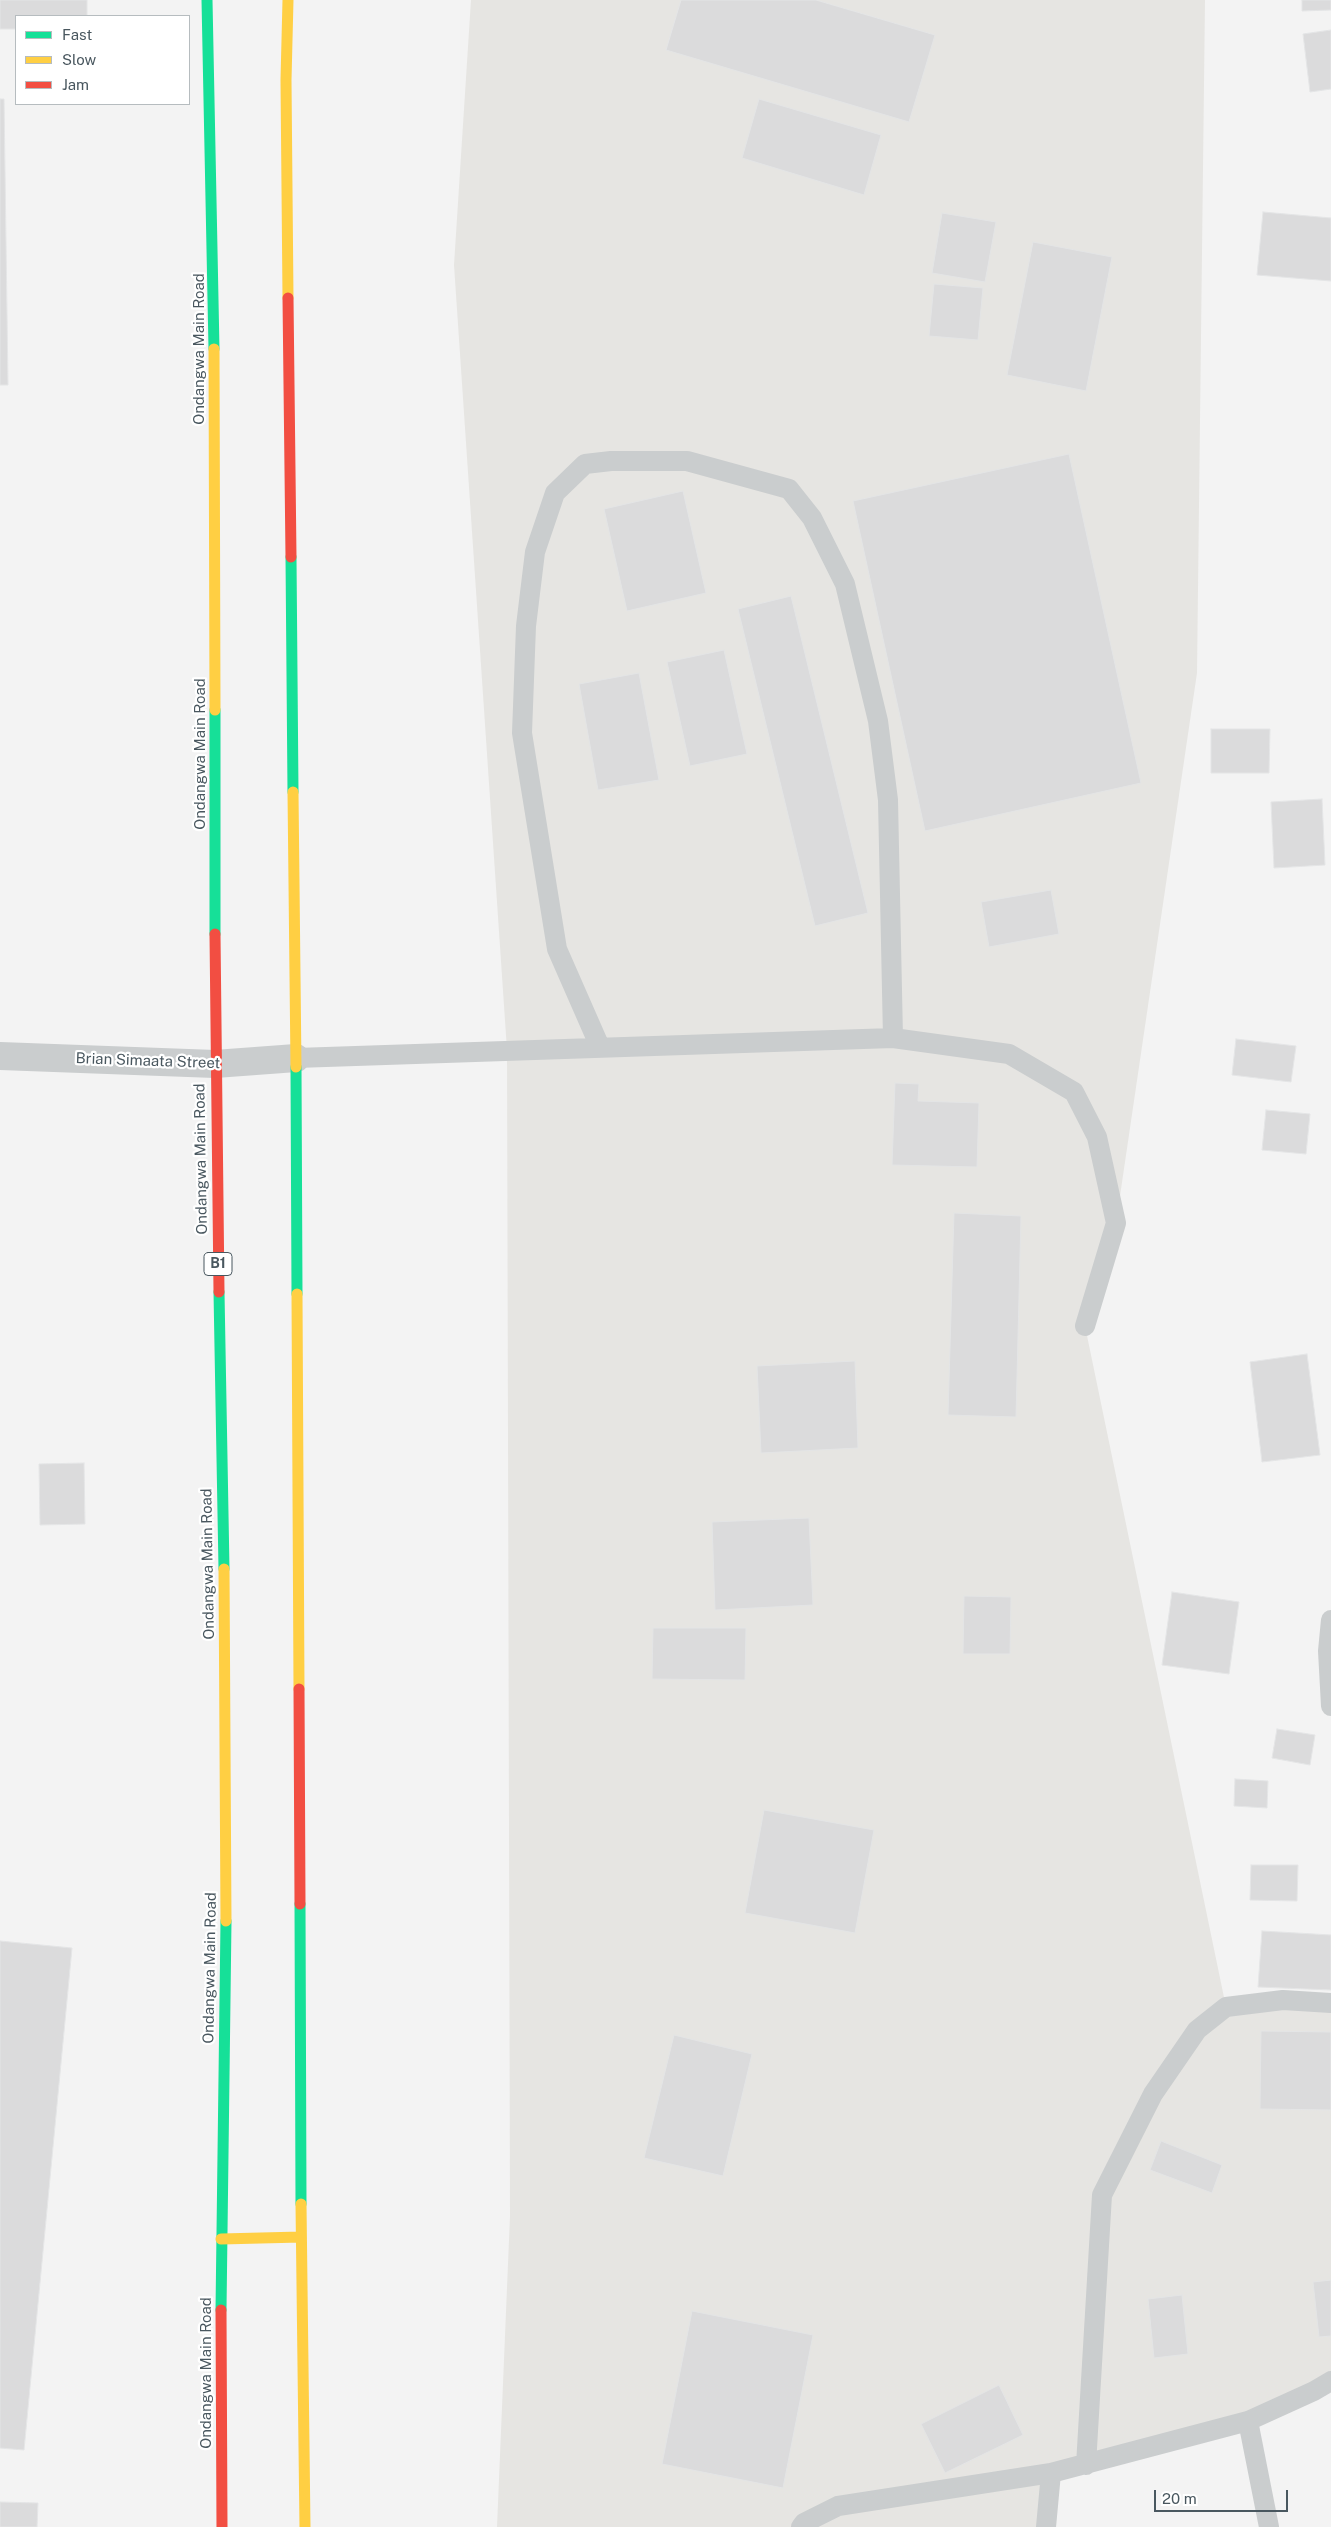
<!DOCTYPE html>
<style>
body{margin:0}
#map{position:relative;width:1331px;height:2527px;overflow:hidden;background:#f3f3f3;font-family:"Public Sans",sans-serif}
canvas{display:block}
.legend{position:absolute;left:15px;top:15px;width:175px;height:90px;box-sizing:border-box;background:#fff;border:1px solid #b6bcbf;margin:0;padding:6px 9px;list-style:none;font-size:15px;color:#49575f}
.legend li{display:flex;align-items:center;gap:10px;height:25px}
.legend b{width:25px;border:1px solid #b6bcbf}
.scale{position:absolute;left:1154px;top:2490px;width:134px;height:22px;box-sizing:border-box;border:2px solid #49575f;border-top:0;padding-left:6px;font-size:15px;line-height:18px;white-space:nowrap;color:#49575f;-webkit-text-stroke:4px #fff;paint-order:stroke}
</style>
<div id="map">
<canvas width="1331" height="2527"></canvas>
<ul class="legend">
<li><b style="height:6px;background:#16e098"></b>Fast</li>
<li><b style="height:6px;background:#ffcf43"></b>Slow</li>
<li><b style="height:6px;background:#f24e42"></b>Jam</li>
</ul>
<div class="scale">20 m</div>
</div>
<script>
const ctx = document.querySelector('canvas').getContext('2d');
ctx.lineJoin = 'round';
function paint(path, color) { ctx.fillStyle = color; ctx.fill(path, 'evenodd'); }
const toPath = rows => new Path2D(rows.map(r => 'M' + r).join(''));
function trace(path, color, width, dash) { ctx.strokeStyle = color; ctx.lineWidth = width; ctx.lineCap = dash ? 'butt' : 'round'; ctx.setLineDash(dash || []); ctx.stroke(path); }
function label(font, color, halo, rows, align = 'center') {
  ctx.font = font + ' "Public Sans",sans-serif'; ctx.lineWidth = 4.5; ctx.setLineDash([]); ctx.textBaseline = 'middle'; ctx.strokeStyle = halo; ctx.fillStyle = color; for (const [text, x, y, turn = 0] of rows) {
    ctx.save(); ctx.translate(x, y); ctx.rotate((+turn || 0) * Math.PI / 180); ctx.textAlign = isNaN(turn) ? turn : align; if (halo) ctx.strokeText(text, 0, 0); ctx.fillText(text, 0, 0); ctx.restore();
  }
}
paint(toPath([
 [471,0,1205,0,1197,673,1116,1223,1085,1326,1226,2007,1331,2003,1331,2381,1314,2391,1052,2473,1046,2527,497,2527,510,2216,507,1050,454,265]
]), '#e6e5e2');
const building = toPath([
 [0,0,87,0,87,16,16,16,16,29,0,29,0,0],
 [681,0,816,0,935,35,909,122,666,50,681,0],
 [1302,0,1331,0,1331,10,1302,11,1302,0],
 [1331,30,1331,89,1310,92,1303,34,1331,30],
 [0,99,4,99,8,385,0,385,0,99],
 [759,99,881,135,864,195,742,158,759,99],
 [1263,212,1331,218,1331,281,1257,275,1263,212],
 [942,213,996,222,985,282,932,273,942,213],
 [1033,242,1112,257,1086,391,1007,375,1033,242],
 [934,284,983,288,978,340,929,336,934,284],
 [1069,454,1141,783,925,831,853,501,1069,454],
 [683,491,706,593,627,611,604,509,683,491],
 [791,596,868,913,815,926,738,609,791,596],
 [724,650,747,754,690,766,667,662,724,650],
 [639,673,659,780,598,790,579,684,639,673],
 [1211,729,1270,729,1269,773,1211,773,1211,729],
 [1322,799,1325,865,1274,868,1271,802,1322,799],
 [1051,890,1059,934,989,947,981,902,1051,890],
 [1236,1039,1296,1046,1291,1082,1232,1075,1236,1039],
 [895,1083,919,1084,918,1101,979,1103,977,1167,892,1165,895,1083],
 [1266,1110,1310,1114,1306,1154,1262,1150,1266,1110],
 [954,1213,1021,1216,1016,1417,948,1415,954,1213],
 [1307,1354,1320,1455,1262,1462,1250,1362,1307,1354],
 [855,1361,858,1448,761,1453,757,1366,855,1361],
 [84,1463,85,1524,40,1525,39,1464,84,1463],
 [809,1518,813,1605,715,1610,712,1522,809,1518],
 [1172,1592,1239,1602,1229,1674,1162,1665,1172,1592],
 [964,1596,1011,1597,1010,1654,963,1654,964,1596],
 [653,1628,746,1628,745,1680,652,1679,653,1628],
 [1277,1729,1315,1735,1310,1765,1272,1758,1277,1729],
 [1235,1779,1268,1781,1267,1808,1234,1806,1235,1779],
 [764,1810,874,1830,855,1933,745,1913,764,1810],
 [1251,1865,1298,1865,1297,1901,1250,1900,1251,1865],
 [1262,1931,1331,1935,1331,1990,1258,1987,1262,1931],
 [0,1941,72,1948,24,2450,0,2448,0,1941],
 [1261,2031,1331,2032,1331,2110,1260,2109,1261,2031],
 [674,2035,752,2054,723,2176,644,2158,674,2035],
 [1161,2141,1222,2165,1212,2193,1150,2170,1161,2141],
 [1331,2280,1331,2336,1319,2337,1313,2282,1331,2280],
 [1182,2295,1188,2354,1154,2358,1148,2299,1182,2295],
 [692,2311,813,2335,783,2488,662,2464,692,2311],
 [999,2385,1023,2435,945,2473,921,2424,999,2385],
 [0,2502,38,2503,37,2527,0,2527,0,2502]
]);
paint(building, '#dbdbdc');
trace(building, '#e4e5e6', 1);
trace(toPath([
 [600,1047,557,949,522,733,526,626,535,552,555,493,585,464,611,461,687,461,789,489,812,518,845,584,878,721,888,800,893,1038],
 [296,1058,893,1038,1009,1054,1074,1092,1097,1137,1116,1223,1085,1326],
 [1331,1620,1328,1651,1331,1706],
 [1248,2421,1269,2527],
 [1086,2465,1102,2195,1153,2094,1197,2030,1226,2007,1283,2000,1331,2003],
 [801,2527,804,2523,838,2506,1051,2473,1248,2421,1314,2391,1331,2381],
 [1046,2527,1051,2473]
]), '#cacdce', 20);
trace(toPath([
 [0,1056,215,1064,296,1058]
]), '#cacdce', 28);
trace(toPath([
 [207,0,214,349],
 [291,557,293,792],
 [215,710,215,934],
 [296,1067,297,1294],
 [219,1292,224,1569],
 [300,1904,301,2204],
 [221,2310,226,1921]
]), '#16e098', 11);
trace(toPath([
 [288,0,286,80,288,298],
 [214,349,215,710],
 [293,792,296,1067],
 [297,1294,299,1689],
 [224,1569,226,1921],
 [301,2204,305,2527],
 [221,2239,301,2237]
]), '#ffcf43', 11);
trace(toPath([
 [288,298,291,557],
 [215,934,219,1292],
 [299,1689,300,1904],
 [221,2310,222,2527]
]), '#f24e42', 11);
for (const [x, y, w] of [
 [218,1264,28]
]) { const box = new Path2D(); box.roundRect(x - w / 2, y - 11.5, w, 23, 4); ctx.fillStyle = '#fff'; ctx.fill(box); trace(box, '#49575f', 1); }
label('bold 14px', '#49575f', null, [
 ["B1",218,1264]
]);
label('15px', '#49575f', '#fff', [
 ["Ondangwa Main Road",199,349,-90],
 ["Ondangwa Main Road",200,754,-90],
 ["Brian Simaata Street",148,1061,2],
 ["Ondangwa Main Road",201,1159,-91],
 ["Ondangwa Main Road",208,1564,-91],
 ["Ondangwa Main Road",210,1968,-89],
 ["Ondangwa Main Road",206,2373,-90]
]);
</script>
